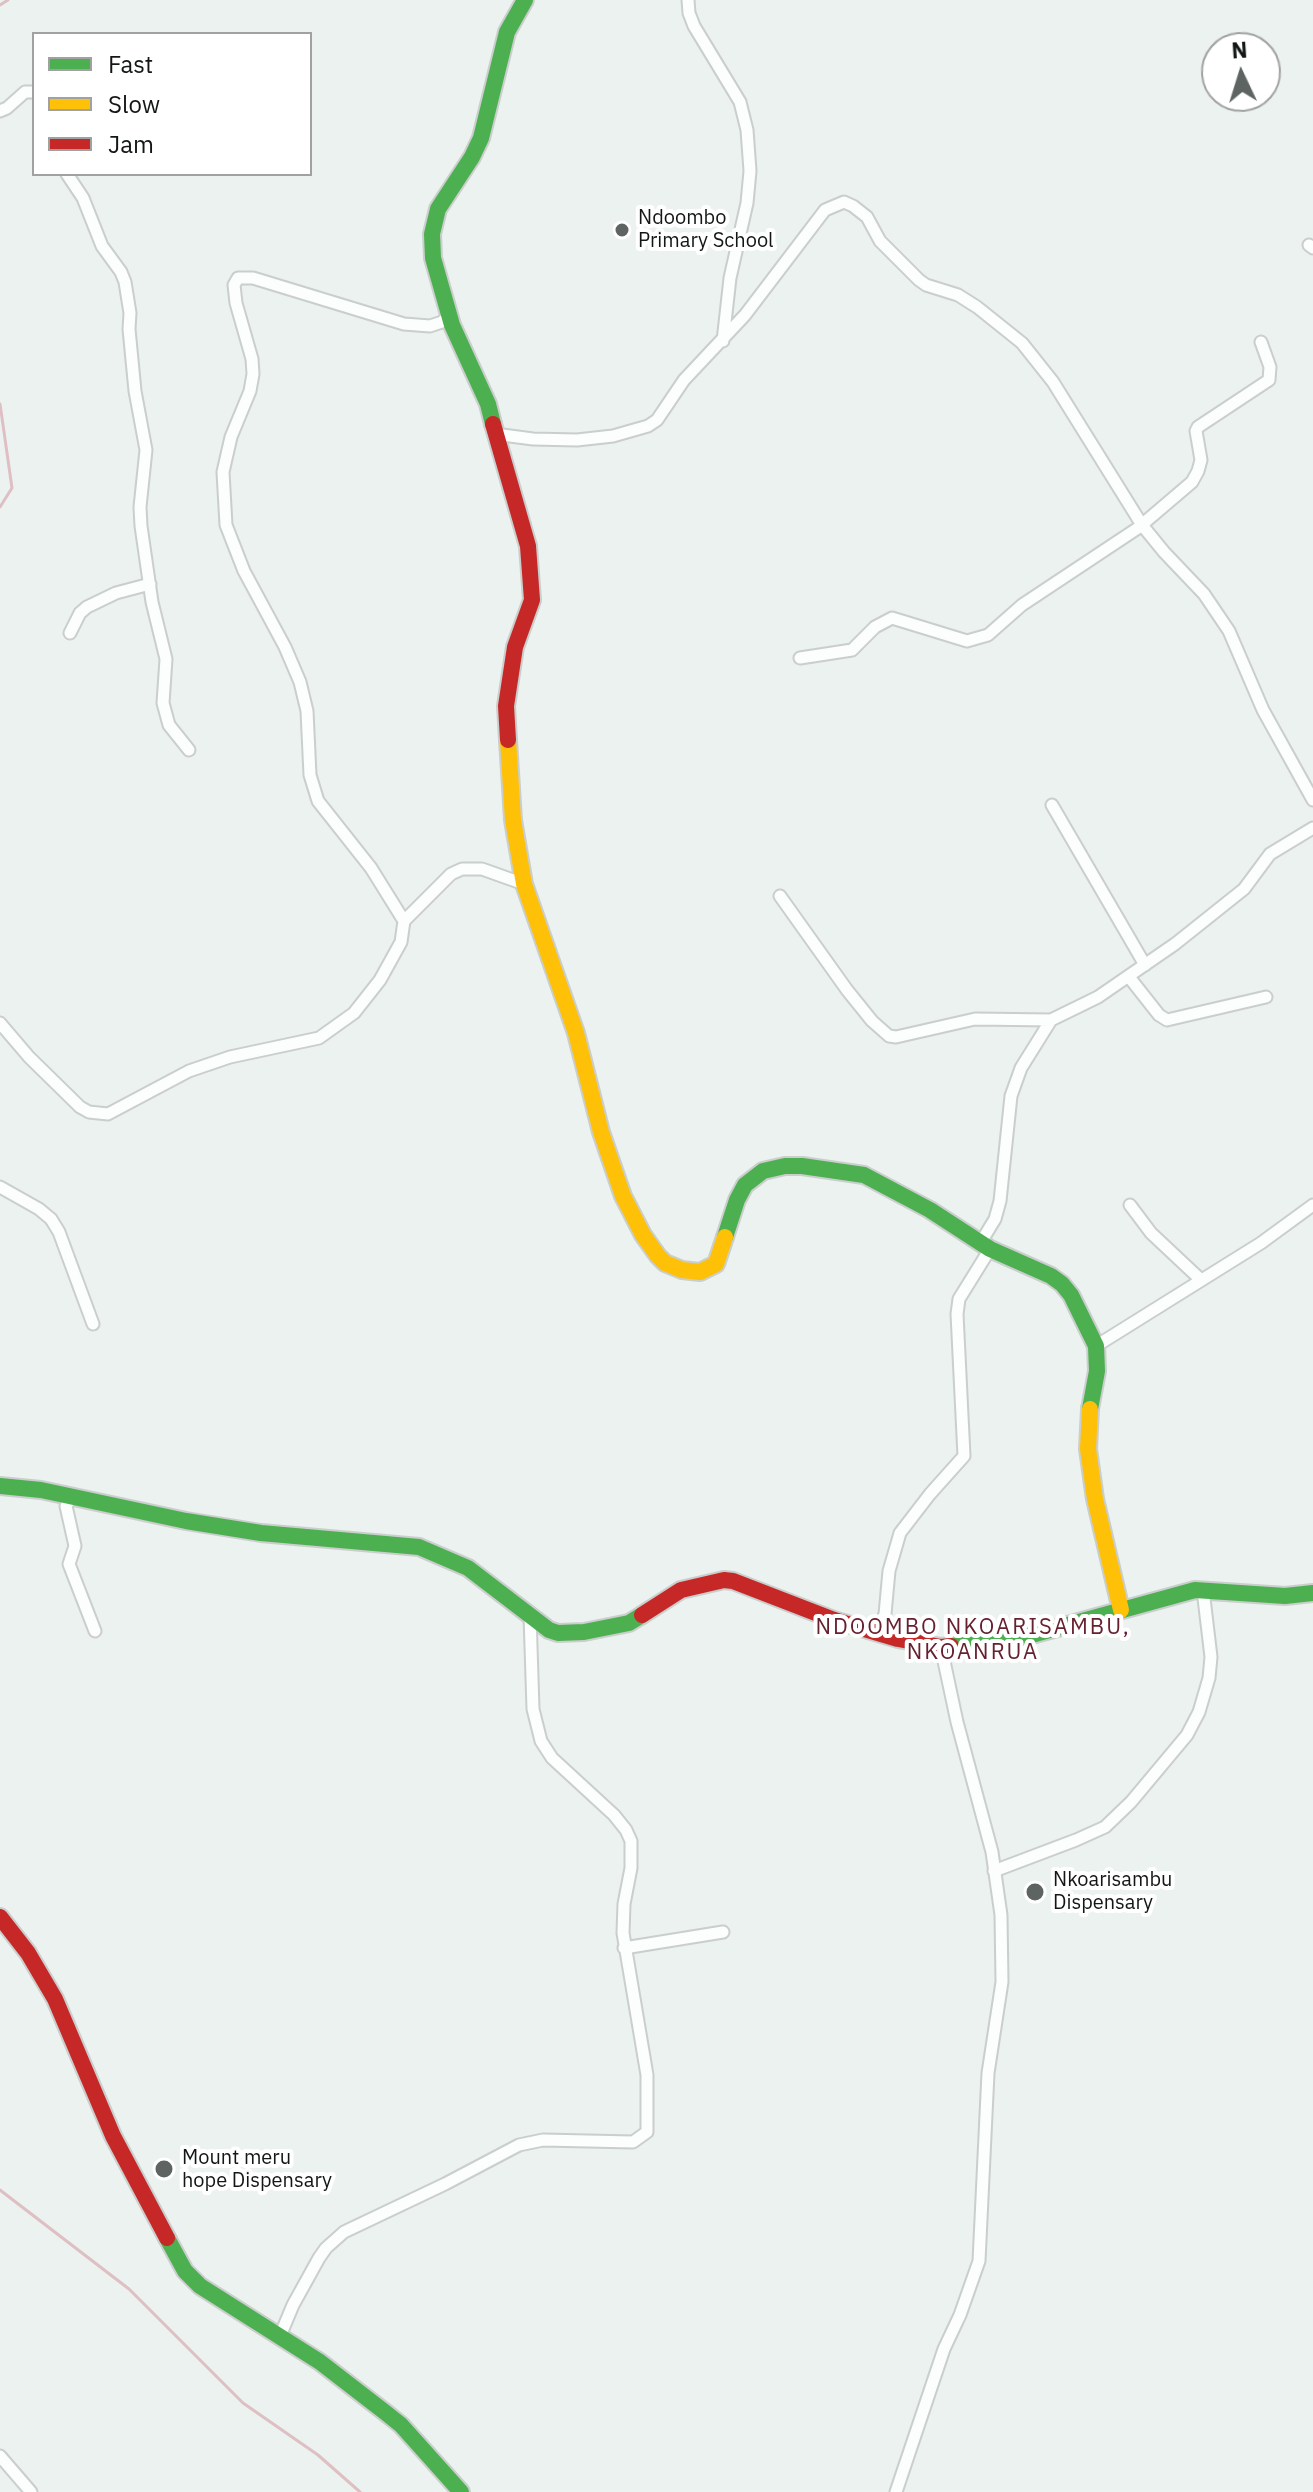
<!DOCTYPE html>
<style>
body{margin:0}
#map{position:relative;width:1313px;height:2492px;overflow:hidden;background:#ecf2ef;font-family:"IBM Plex Sans",sans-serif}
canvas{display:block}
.legend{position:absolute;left:32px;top:32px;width:280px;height:144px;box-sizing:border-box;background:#fff;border:2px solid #a0a2a1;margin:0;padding:10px 14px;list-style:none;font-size:24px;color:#121715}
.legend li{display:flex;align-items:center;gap:16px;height:40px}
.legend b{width:40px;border:2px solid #a0a2a1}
.north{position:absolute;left:1201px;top:32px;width:80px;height:80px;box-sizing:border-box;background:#fff;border:2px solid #a0a2a1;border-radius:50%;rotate:356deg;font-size:22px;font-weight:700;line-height:32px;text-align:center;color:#121715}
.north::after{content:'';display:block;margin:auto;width:28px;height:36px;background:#5e6461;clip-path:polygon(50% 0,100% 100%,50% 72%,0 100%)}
</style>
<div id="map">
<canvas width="1313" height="2492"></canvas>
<ul class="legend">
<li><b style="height:10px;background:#4caf50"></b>Fast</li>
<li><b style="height:10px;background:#ffc107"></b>Slow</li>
<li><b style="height:10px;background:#c62828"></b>Jam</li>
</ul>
<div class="north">N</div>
</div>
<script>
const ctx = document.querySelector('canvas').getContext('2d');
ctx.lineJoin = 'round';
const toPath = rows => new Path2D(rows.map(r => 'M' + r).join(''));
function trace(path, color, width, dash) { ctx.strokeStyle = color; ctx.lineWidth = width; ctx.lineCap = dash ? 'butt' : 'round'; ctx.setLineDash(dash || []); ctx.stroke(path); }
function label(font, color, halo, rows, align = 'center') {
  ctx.font = font + ' "IBM Plex Sans",sans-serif'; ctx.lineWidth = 8; ctx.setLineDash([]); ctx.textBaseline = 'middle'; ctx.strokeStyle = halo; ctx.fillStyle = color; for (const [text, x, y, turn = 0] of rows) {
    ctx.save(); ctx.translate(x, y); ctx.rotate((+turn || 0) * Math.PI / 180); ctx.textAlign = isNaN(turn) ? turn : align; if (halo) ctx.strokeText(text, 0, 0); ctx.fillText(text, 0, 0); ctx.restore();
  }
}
trace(toPath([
 [0,5,8,0],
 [0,404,12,488,0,507],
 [0,2190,129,2289,243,2403,318,2455,360,2492]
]), '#dec0c4', 3);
const street = toPath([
 [688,0,689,13,694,26,740,102,747,130,750,171,747,203,730,278,723,341],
 [0,111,7,108,25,92,34,92],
 [67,174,83,198,102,246,121,272,125,282,130,313,129,329,135,391,146,450,140,507,141,526,152,602,166,659,163,703,169,725,189,750],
 [1309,245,1313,248],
 [495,434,533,439,577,440,613,436,648,426,657,420,684,380,745,315,825,210,844,202,853,206,867,217,880,241,919,280,926,285,958,295,977,307,1022,343,1053,382,1142,525,1164,552,1204,594,1229,631,1263,710,1313,800],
 [70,633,80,613,87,607,116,593,150,584],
 [800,658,852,650,875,627,892,618,967,641,988,635,1022,605,1138,528,1192,482,1198,471,1201,460,1196,431,1198,427,1269,380,1270,367,1261,342],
 [1052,805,1145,965],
 [780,896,847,990,872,1021,889,1036,896,1037,975,1019,1051,1020],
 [404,921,451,874,462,869,482,869,524,884],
 [1129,977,1159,1015,1167,1020,1266,997],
 [0,1023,29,1057,80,1107,89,1112,108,1114,189,1071,230,1057,319,1038,354,1013,380,980,401,942,404,921,371,868,318,801,310,775,307,711,300,682,285,647,244,571,226,525,223,472,231,437,250,391,253,374,252,359,236,303,234,285,238,278,253,278,404,324,430,326,442,322,448,316],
 [0,1187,39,1209,51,1219,59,1232,93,1324],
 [1130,1205,1151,1233,1200,1279],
 [981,1242,995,1219,1000,1201,1011,1096,1021,1068,1051,1020,1098,997,1175,944,1244,889,1270,854,1313,828],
 [1096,1346,1261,1243,1313,1205],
 [72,1496,66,1506,75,1546,69,1564,95,1631],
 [876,1633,885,1614,889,1571,900,1533,930,1494,964,1456,957,1314,959,1299,990,1249],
 [994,1871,1076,1840,1105,1827,1131,1802,1187,1735,1199,1712,1209,1678,1211,1657,1203,1590],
 [624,1948,723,1932],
 [280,2336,293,2305,319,2258,326,2248,344,2232,445,2184,519,2145,543,2140,633,2142,647,2132,647,2075,623,1933,624,1904,631,1868,631,1841,626,1830,614,1815,552,1758,541,1741,533,1709,530,1615],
 [0,2456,31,2492],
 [896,2492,944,2349,960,2315,979,2261,988,2073,1002,1982,1001,1915,992,1852,957,1722,941,1647]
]);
const fast = toPath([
 [493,424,488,404,452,325,433,258,432,234,438,209,472,157,481,138,507,32,525,0],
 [725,1237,737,1200,745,1185,763,1171,785,1166,802,1166,864,1175,930,1210,990,1249,1051,1276,1062,1284,1071,1295,1096,1346,1097,1371,1090,1409],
 [0,1486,41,1490,186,1521,261,1533,419,1547,468,1568,549,1630,558,1633,584,1632,629,1623,642,1615],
 [951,1646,1006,1642,1195,1590,1285,1596,1313,1593],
 [167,2238,185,2271,200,2286,320,2362,386,2413,401,2425,461,2492]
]);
const slow = toPath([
 [508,740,513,820,524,884,576,1033,601,1132,623,1196,643,1235,658,1256,665,1263,682,1270,700,1272,716,1264,725,1237],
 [1090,1409,1088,1449,1095,1499,1121,1610]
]);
const jam = toPath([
 [493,424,528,546,532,600,515,647,506,706,508,740],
 [642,1615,681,1590,724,1580,733,1581,834,1620,898,1639,941,1647,951,1646],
 [0,1917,28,1953,55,1999,113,2136,167,2238]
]);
trace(street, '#cacecc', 15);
trace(fast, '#cacecc', 20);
trace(slow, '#cacecc', 20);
trace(jam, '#cacecc', 20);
trace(street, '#fcfdfd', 11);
trace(fast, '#4caf50', 16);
trace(slow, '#ffc107', 16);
trace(jam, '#c62828', 16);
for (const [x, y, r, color] of [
 [622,230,8,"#5e6461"],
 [1035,1892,10,"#5e6461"],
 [164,2169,10,"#5e6461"]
]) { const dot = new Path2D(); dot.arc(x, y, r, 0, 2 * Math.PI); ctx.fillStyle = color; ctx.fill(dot); trace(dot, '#fff', 3); }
label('20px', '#121715', '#fff', [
 ["Ndoombo",638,218],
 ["Primary School",638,241],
 ["Nkoarisambu",1053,1880],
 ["Dispensary",1053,1903],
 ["Mount meru",182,2158],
 ["hope Dispensary",182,2181]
], 'left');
ctx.letterSpacing = '2px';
label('22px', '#662130', '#fff', [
 ["NDOOMBO NKOARISAMBU,",973,1628],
 ["NKOANRUA",973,1653]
]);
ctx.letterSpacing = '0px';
</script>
